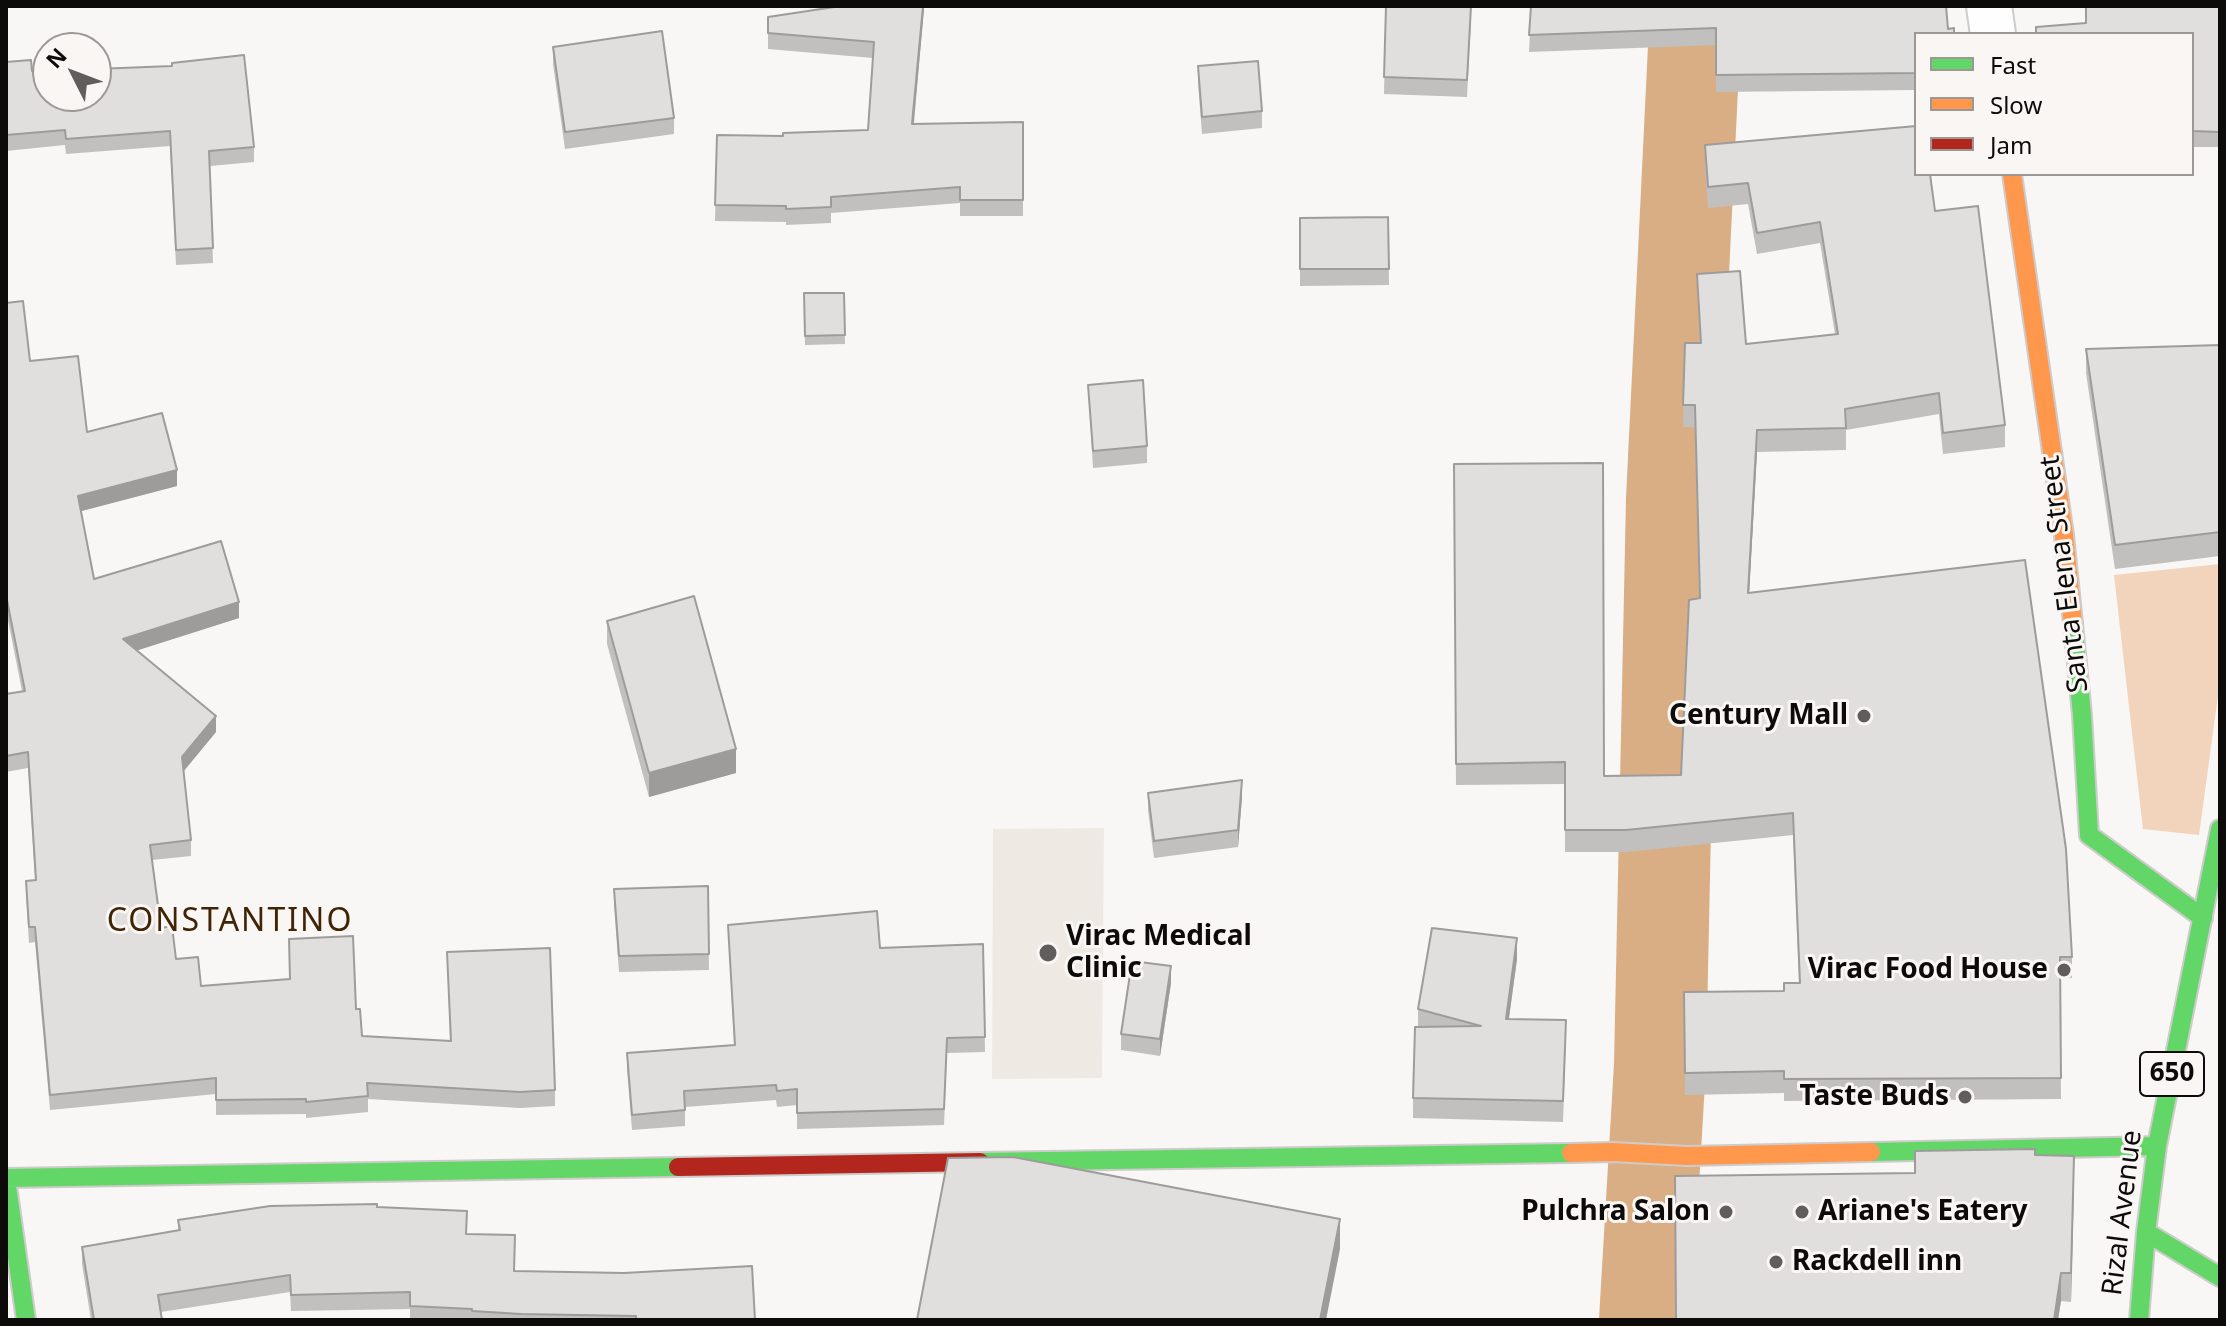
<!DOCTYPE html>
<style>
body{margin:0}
#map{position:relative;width:2226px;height:1326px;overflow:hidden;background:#f9f7f5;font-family:"Noto Sans",sans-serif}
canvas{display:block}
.frame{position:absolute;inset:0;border:8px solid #0c0b0a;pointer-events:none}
.legend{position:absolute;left:1914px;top:32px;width:280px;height:144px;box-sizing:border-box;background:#faf6f4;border:2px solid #9b9896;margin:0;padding:10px 14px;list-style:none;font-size:24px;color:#0c0b0a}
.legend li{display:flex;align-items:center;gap:16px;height:40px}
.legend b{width:40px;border:2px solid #9b9896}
.north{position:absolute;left:32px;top:32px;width:80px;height:80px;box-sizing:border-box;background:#faf6f4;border:2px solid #9b9896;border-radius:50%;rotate:312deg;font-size:22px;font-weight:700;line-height:32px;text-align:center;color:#0c0b0a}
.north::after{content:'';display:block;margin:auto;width:28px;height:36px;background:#5f5e5c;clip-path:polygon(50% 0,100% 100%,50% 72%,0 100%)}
</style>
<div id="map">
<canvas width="2226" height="1326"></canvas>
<div class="frame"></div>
<ul class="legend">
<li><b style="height:10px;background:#63d668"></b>Fast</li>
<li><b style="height:10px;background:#ff974d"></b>Slow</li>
<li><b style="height:10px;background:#b3261e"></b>Jam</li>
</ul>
<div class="north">N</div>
</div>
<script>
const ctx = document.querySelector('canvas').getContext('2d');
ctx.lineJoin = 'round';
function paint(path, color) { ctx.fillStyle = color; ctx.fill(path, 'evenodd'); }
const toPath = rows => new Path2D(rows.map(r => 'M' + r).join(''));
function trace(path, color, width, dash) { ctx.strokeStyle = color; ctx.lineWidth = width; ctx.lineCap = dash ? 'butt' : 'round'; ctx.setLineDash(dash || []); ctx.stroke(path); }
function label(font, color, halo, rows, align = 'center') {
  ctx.font = font + ' "Noto Sans",sans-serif'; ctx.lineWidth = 6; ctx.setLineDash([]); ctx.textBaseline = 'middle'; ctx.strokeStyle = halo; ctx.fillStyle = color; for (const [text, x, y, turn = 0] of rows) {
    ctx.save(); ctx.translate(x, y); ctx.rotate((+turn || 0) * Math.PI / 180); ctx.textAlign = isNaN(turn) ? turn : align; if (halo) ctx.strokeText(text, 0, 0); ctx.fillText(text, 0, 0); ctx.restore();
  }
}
paint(toPath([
 [1104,828,1102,1078,992,1079,993,829]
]), '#efe9e3');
paint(toPath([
 [2220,564,2220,681,2199,835,2143,829,2114,575]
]), '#f1d4bb');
trace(toPath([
 [1645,1320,1660,1065,1672,499,1696,6]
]), '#daae84', 92);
const street = toPath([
 [1989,6,1993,34]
]);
const fast = toPath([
 [2073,624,2082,715,2089,835,2203,918],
 [1871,1152,2157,1146],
 [980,1162,1571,1153],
 [6,1178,678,1167],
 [6,1179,26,1320],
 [2146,1232,2220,1277],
 [2139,1320,2146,1232,2157,1146,2220,829]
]);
const slow = toPath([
 [2012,174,2064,535,2073,624],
 [1571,1153,1612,1152,1687,1156,1871,1152]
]);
const jam = toPath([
 [678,1167,980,1162]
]);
trace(street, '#cecccb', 48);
trace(fast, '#cecccb', 22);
trace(slow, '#cecccb', 22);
trace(jam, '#cecccb', 22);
trace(street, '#fefefe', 44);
trace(fast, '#63d668', 18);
trace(slow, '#ff974d', 18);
trace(jam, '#b3261e', 18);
paint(toPath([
 [924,6,914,124,1023,122,1023,216,960,216,960,203,831,213,831,223,786,225,786,222,715,221,717,135,783,136,868,130,873,58,768,49,768,17],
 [955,6,975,6,974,8],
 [1386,6,1471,20,1467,97,1384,94],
 [1531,6,1916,34,1916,90,1716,92,1716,45,1529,52],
 [2220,6,2220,147,2192,147,2192,34,2086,23],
 [553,47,674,118,674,134,565,149,553,64],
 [6,62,254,147,254,162,210,166,213,263,176,265,170,146,66,154,65,145,6,151],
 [1198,66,1262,111,1262,128,1202,134,1198,83],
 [1705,145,1935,211,2005,425,2005,447,1943,454,1939,414,1846,430,1846,450,1757,452,1749,593,2072,957,2072,978,2060,979,2061,1099,1784,1101,1784,1093,1685,1095,1684,992,1784,991,1799,983,1793,835,1626,852,1565,852,1565,784,1456,785,1454,464,1604,776,1681,775,1699,598,1695,427,1683,427,1685,343,1700,343,1697,274,1746,344,1835,334,1820,243,1757,254,1748,204,1708,208,1705,167],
 [1388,217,1389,285,1300,286,1300,218],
 [804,293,844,293,845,344,805,345],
 [6,303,30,361,87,432,177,486,81,511,94,579,239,618,137,650,216,732,184,771,191,840,191,856,152,860,161,928,176,959,201,986,290,979,289,939,356,1009,362,1036,450,1041,447,952,555,1090,555,1106,520,1108,368,1099,368,1112,306,1118,306,1114,216,1115,216,1094,50,1110,35,942,29,943,26,896,26,881,35,880,28,768,6,772,6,694,22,691,6,610],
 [2220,345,2220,556,2115,569,2086,373,2086,349],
 [1088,385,1147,446,1147,463,1093,468],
 [607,621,736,773,649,797,607,644],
 [1148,793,1242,797,1238,847,1154,858,1148,810],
 [708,886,709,970,619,972,614,905,614,889],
 [728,925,880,948,983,944,985,1052,947,1053,944,1125,797,1129,797,1105,777,1107,776,1100,685,1107,685,1126,632,1130,627,1069,627,1053,734,1045],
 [1517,959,1509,1019,1566,1041,1563,1122,1413,1118,1413,1098,1418,1027,1418,1009],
 [1171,983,1160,1056,1121,1050,1121,1034],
 [2035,1155,2074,1184,2071,1302,2061,1301,2058,1320,1676,1320,1915,1173],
 [377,1207,467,1234,514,1271,755,1320,410,1320,410,1309,291,1311,290,1292,161,1312,162,1320,91,1320,82,1264,82,1247,178,1230,178,1220]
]), '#c2c0bf');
paint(toPath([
 [923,6,924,6,924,10,912,140,912,124],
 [1757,430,1757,452,1748,614,1748,593],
 [177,470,177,486,78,512,78,496],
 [239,602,239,618,123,655,123,639],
 [216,716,216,732,182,773,182,757],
 [736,749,736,773,649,797,649,773],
 [1242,780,1242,797,1238,847,1238,830],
 [1517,938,1517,959,1506,1039,1506,1019],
 [1171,966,1171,983,1160,1056,1160,1039],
 [2074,1156,2074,1184,2071,1302,2071,1273],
 [1340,1219,1340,1249,1326,1320,1320,1320],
 [2061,1273,2061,1301,2058,1320,2054,1320]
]), '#9e9c9b');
const building = toPath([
 [841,6,923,6,912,124,1023,122,1023,200,960,200,960,187,831,197,831,207,786,209,786,206,715,205,717,135,783,136,783,133,868,130,874,42,768,33,768,17,841,6],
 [1386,6,1471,6,1467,80,1384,77,1386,6],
 [1531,6,1946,6,1948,29,1954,28,1954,34,1916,34,1916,73,1716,75,1716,28,1529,35,1531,6],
 [2086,6,2220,6,2220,132,2192,131,2192,34,2036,34,2036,27,2086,23,2086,6],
 [662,31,674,118,565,132,553,47,662,31],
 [244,55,254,147,209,151,213,248,176,250,170,131,66,139,65,130,6,135,6,62,31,60,32,71,48,69,48,96,96,96,96,69,172,66,172,63,244,55],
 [1258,61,1262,111,1202,117,1198,66,1258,61],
 [1916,126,1916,174,1930,174,1935,211,1978,206,2005,425,1943,433,1939,393,1845,409,1846,428,1757,430,1748,593,2025,560,2066,849,2072,957,2060,957,2061,1078,1784,1079,1784,1071,1685,1073,1684,992,1784,991,1784,983,1800,983,1793,813,1626,830,1565,830,1565,762,1456,764,1454,464,1603,463,1604,776,1681,775,1689,600,1700,598,1695,405,1683,405,1685,343,1701,343,1697,274,1740,271,1746,344,1838,334,1820,222,1757,233,1748,183,1708,187,1705,145,1916,126],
 [1388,217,1389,269,1300,269,1300,218,1388,217],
 [804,293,844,293,845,335,805,336,804,293],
 [23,301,30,361,78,356,87,432,162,413,177,470,78,496,94,579,221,541,239,602,123,639,216,716,182,757,191,840,150,845,161,928,172,926,176,959,198,957,201,986,290,979,289,939,353,936,356,1009,360,1009,362,1036,451,1041,447,952,550,948,555,1090,520,1092,367,1083,368,1096,306,1102,306,1099,216,1100,216,1078,50,1095,35,927,29,927,26,881,36,880,28,752,6,756,6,694,25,691,6,595,6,303,23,301],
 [2220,345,2220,532,2115,545,2086,349,2220,345],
 [1143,380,1147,446,1093,451,1088,385,1143,380],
 [694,596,736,749,649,773,607,621,694,596],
 [1242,780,1238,830,1154,841,1148,793,1242,780],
 [708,886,709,954,619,956,614,889,708,886],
 [877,911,880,948,983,944,985,1037,947,1038,944,1109,797,1113,797,1089,777,1091,776,1085,684,1091,685,1110,632,1115,627,1053,735,1045,728,925,877,911],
 [1432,928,1517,938,1506,1019,1566,1020,1563,1101,1413,1098,1415,1027,1481,1026,1418,1009,1432,928],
 [1132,961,1171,966,1160,1039,1121,1034,1132,961],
 [2035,1149,2035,1155,2074,1156,2071,1273,2061,1273,2054,1320,1676,1320,1675,1176,1915,1173,1915,1151,2035,1149],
 [1013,1157,1340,1219,1320,1320,917,1320,948,1158,1013,1157],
 [377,1204,377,1207,467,1211,466,1234,515,1235,514,1271,624,1273,752,1266,755,1320,636,1320,636,1316,521,1314,472,1311,472,1309,410,1306,410,1292,291,1295,290,1275,158,1295,162,1320,94,1320,82,1247,180,1230,178,1220,270,1206,377,1204]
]);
paint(building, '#e1dfde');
trace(building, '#9e9c9b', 2);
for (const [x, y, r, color] of [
 [1864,716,8,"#5f5e5c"],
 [1048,953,10,"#5f5e5c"],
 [2064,970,8,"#5f5e5c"],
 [1965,1097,8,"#5f5e5c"],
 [1726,1212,8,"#5f5e5c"],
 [1802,1212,8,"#5f5e5c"],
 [1776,1262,8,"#5f5e5c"]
]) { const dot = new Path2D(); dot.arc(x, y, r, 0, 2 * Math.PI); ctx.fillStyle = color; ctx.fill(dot); trace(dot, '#faf6f4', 3); }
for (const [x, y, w] of [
 [2172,1074,64]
]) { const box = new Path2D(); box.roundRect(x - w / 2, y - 22, w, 44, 6); ctx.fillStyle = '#faf6f4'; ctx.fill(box); trace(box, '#0c0b0a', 2); }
label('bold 26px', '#0c0b0a', null, [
 ["650",2172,1074]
]);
label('28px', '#0c0b0a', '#faf6f4', [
 ["Santa Elena Street",2065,574,-97],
 ["Rizal Avenue",2123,1213,-83]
]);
label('bold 28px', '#0c0b0a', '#faf6f4', [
 ["Century Mall",1848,716],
 ["Virac Medical",1066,937,"left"],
 ["Clinic",1066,969,"left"],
 ["Virac Food House",2048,970],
 ["Taste Buds",1949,1097],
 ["Pulchra Salon",1710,1212],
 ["Ariane's Eatery",1818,1212,"left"],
 ["Rackdell inn",1792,1262,"left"]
], 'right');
ctx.letterSpacing = '2px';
label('32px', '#402406', '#faf6f4', [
 ["CONSTANTINO",230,922]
]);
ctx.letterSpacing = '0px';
</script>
